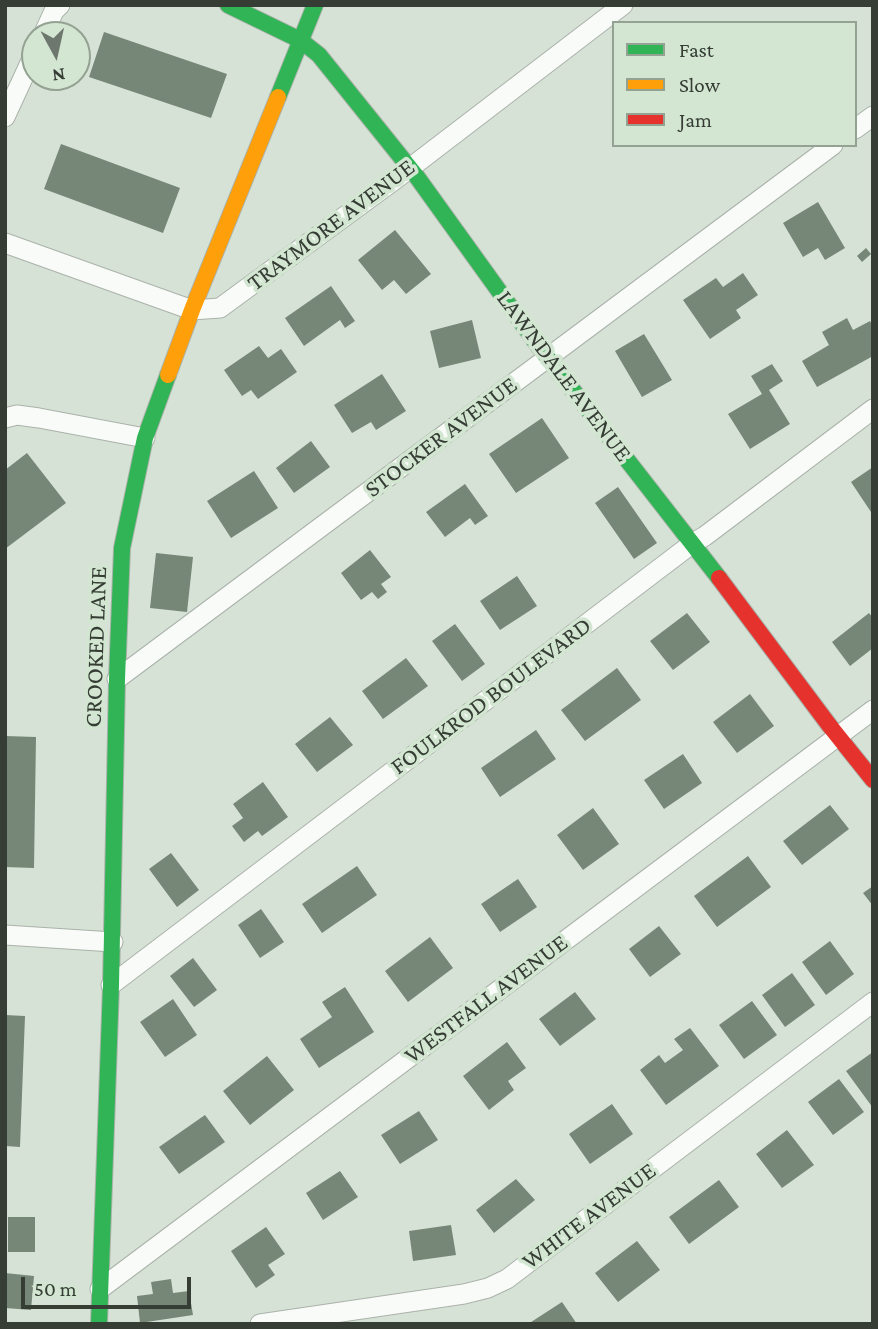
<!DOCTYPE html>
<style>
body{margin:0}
#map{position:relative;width:878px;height:1329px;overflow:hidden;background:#d7e2d7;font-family:"Crimson Pro",serif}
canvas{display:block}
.frame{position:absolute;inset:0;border:7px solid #353d35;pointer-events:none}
.legend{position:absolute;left:612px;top:21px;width:245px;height:126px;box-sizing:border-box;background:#d3e6d2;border:2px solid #94a293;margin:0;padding:9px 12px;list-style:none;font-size:21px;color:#353d35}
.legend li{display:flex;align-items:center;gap:14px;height:35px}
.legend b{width:35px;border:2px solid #94a293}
.north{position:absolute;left:21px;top:21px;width:70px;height:70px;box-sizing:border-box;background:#d3e6d2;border:2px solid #94a293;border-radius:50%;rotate:172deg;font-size:19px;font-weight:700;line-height:28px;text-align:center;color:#353d35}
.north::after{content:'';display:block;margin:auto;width:24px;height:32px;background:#6e776e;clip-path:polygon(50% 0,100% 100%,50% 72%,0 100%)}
.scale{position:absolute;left:21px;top:1277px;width:170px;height:32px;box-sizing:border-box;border:4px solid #353d35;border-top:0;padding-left:9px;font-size:21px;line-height:24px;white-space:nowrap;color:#353d35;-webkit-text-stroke:5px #d3e6d2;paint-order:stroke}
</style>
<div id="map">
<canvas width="878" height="1329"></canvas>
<div class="frame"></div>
<ul class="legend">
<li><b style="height:9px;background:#30b455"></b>Fast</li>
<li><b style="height:9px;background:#ff9f0a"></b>Slow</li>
<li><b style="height:9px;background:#e5322d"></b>Jam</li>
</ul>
<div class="north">N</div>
<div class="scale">50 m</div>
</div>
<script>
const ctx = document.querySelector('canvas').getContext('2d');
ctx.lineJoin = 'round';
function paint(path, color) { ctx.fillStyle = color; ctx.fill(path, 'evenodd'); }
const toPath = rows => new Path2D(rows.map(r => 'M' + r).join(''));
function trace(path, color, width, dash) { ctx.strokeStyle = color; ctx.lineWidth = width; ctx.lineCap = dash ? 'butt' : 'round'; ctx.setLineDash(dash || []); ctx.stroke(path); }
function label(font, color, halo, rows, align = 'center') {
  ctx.font = font + ' "Crimson Pro",serif'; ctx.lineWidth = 7; ctx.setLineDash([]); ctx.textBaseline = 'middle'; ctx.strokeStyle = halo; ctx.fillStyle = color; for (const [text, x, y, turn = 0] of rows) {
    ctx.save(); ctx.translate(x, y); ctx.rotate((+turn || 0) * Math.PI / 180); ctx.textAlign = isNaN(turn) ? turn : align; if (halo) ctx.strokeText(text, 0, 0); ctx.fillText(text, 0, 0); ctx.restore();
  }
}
paint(toPath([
 [104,32,227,74,211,118,89,77],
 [61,144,180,188,163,233,44,189],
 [818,202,845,248,825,260,818,248,803,257,783,223],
 [395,230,431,274,406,294,394,280,382,290,358,260],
 [866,248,871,254,862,262,857,256],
 [743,273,758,295,736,310,741,318,710,339,683,300,716,278,723,287],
 [331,286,355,321,345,328,340,320,304,346,285,318],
 [847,318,853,330,870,321,873,327,873,356,817,387,802,361,829,345,822,332],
 [472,320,481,358,439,368,430,331],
 [644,334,672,380,642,397,615,351],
 [259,346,268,358,281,349,297,372,258,399,251,390,242,396,224,370],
 [772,364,783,381,769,390,790,424,750,449,728,414,762,394,751,376],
 [382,374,406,411,376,430,371,422,352,433,334,405],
 [542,418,569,458,516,493,489,454],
 [311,441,330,467,294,493,276,468],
 [27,453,66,503,5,549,5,470],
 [873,467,873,515,851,482],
 [254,471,278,508,231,538,207,501],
 [465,484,488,516,475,525,470,518,445,537,426,512],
 [618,487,657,543,634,559,595,503],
 [370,550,391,577,381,584,387,592,378,599,372,592,361,600,341,573],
 [156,553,193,557,187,612,150,608],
 [517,576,537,606,500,630,480,601],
 [687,613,710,642,673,670,650,641],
 [869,613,873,618,873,648,850,666,832,642],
 [455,624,485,664,462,681,432,641],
 [406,658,428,686,383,719,362,691],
 [617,668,641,700,585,741,561,710],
 [750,694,774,726,737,753,713,722],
 [330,717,353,745,317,772,295,744],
 [536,730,556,759,500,797,481,768],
 [5,736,36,737,34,868,5,867],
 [683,754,702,783,664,809,644,780],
 [263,782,288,817,262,836,258,831,244,842,232,826,243,818,233,804],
 [830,805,849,829,802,865,783,841],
 [593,808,619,844,583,870,557,835],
 [171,853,199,890,177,907,149,869],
 [748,856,771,887,717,927,694,896],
 [357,866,377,895,322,933,302,904],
 [518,879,537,907,500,932,481,904],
 [873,886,873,906,863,893],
 [261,909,284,942,260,958,238,925],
 [659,926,681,954,650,977,629,949],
 [430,937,453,968,408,1002,385,971],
 [830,941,854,974,826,995,802,962],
 [193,958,217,990,194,1007,170,976],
 [792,973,815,1005,785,1027,762,995],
 [345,987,374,1032,319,1068,300,1039,332,1017,322,1002],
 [575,992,596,1019,560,1046,539,1019],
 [173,999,197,1035,165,1057,140,1022],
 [752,1001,777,1035,744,1059,719,1025],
 [5,1015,25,1016,20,1147,5,1146],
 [690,1028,719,1066,666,1105,640,1070,659,1055,665,1063,683,1050,674,1039],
 [507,1042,526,1068,508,1081,514,1090,489,1110,463,1076],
 [873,1052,873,1108,846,1071],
 [267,1056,294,1090,250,1125,223,1091],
 [839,1079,864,1112,833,1135,808,1102],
 [612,1104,633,1134,590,1164,569,1134],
 [419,1111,438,1140,400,1164,381,1135],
 [205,1115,225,1142,179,1174,159,1147],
 [787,1130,814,1165,782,1188,756,1154],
 [340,1171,358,1197,323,1220,306,1193],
 [516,1179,535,1200,494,1233,476,1210],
 [719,1180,739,1207,689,1244,669,1217],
 [8,1217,35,1217,35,1252,8,1252],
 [451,1225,456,1255,413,1261,409,1231],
 [266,1227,285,1254,268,1265,275,1275,256,1288,231,1251],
 [637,1241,660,1270,618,1302,595,1273],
 [5,1273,34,1276,31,1310,5,1308],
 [171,1279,173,1293,189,1291,193,1315,140,1323,137,1296,153,1294,151,1282],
 [562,1302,577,1324,528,1324]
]), '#768677');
const street = toPath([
 [43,35,54,11,60,5],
 [5,117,35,52],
 [855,129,873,116],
 [5,243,192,310,220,308,397,178,623,5],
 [5,418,17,415,39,418,145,438],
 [117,679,833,145],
 [5,935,113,942],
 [111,985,693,543,705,536,873,409],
 [100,1289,873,710],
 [260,1324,464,1294,488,1288,507,1279,873,1002]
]);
const fast = toPath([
 [228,5,300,40,319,55,417,177,540,348,719,578],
 [278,97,315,5],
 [99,1324,111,985,117,679,122,548,145,438,168,375]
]);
const slow = toPath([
 [168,375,192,310,278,97]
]);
const jam = toPath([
 [719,578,829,725,873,780]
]);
trace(street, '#aab2a9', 21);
trace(fast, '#aab2a9', 18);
trace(slow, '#aab2a9', 18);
trace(jam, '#aab2a9', 18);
trace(street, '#f9fbf9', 19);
trace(fast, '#30b455', 16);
trace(slow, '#ff9f0a', 16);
trace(jam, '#e5322d', 16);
label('24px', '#353d35', '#d3e6d2', [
 ["TRAYMORE AVENUE",331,225,-37],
 ["LAWNDALE AVENUE",564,376,53],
 ["STOCKER AVENUE",441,437,-37],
 ["CROOKED LANE",96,647,-88],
 ["FOULKROD BOULEVARD",491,696,-37],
 ["WESTFALL AVENUE",486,999,-37],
 ["WHITE AVENUE",589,1216,-37]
]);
</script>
